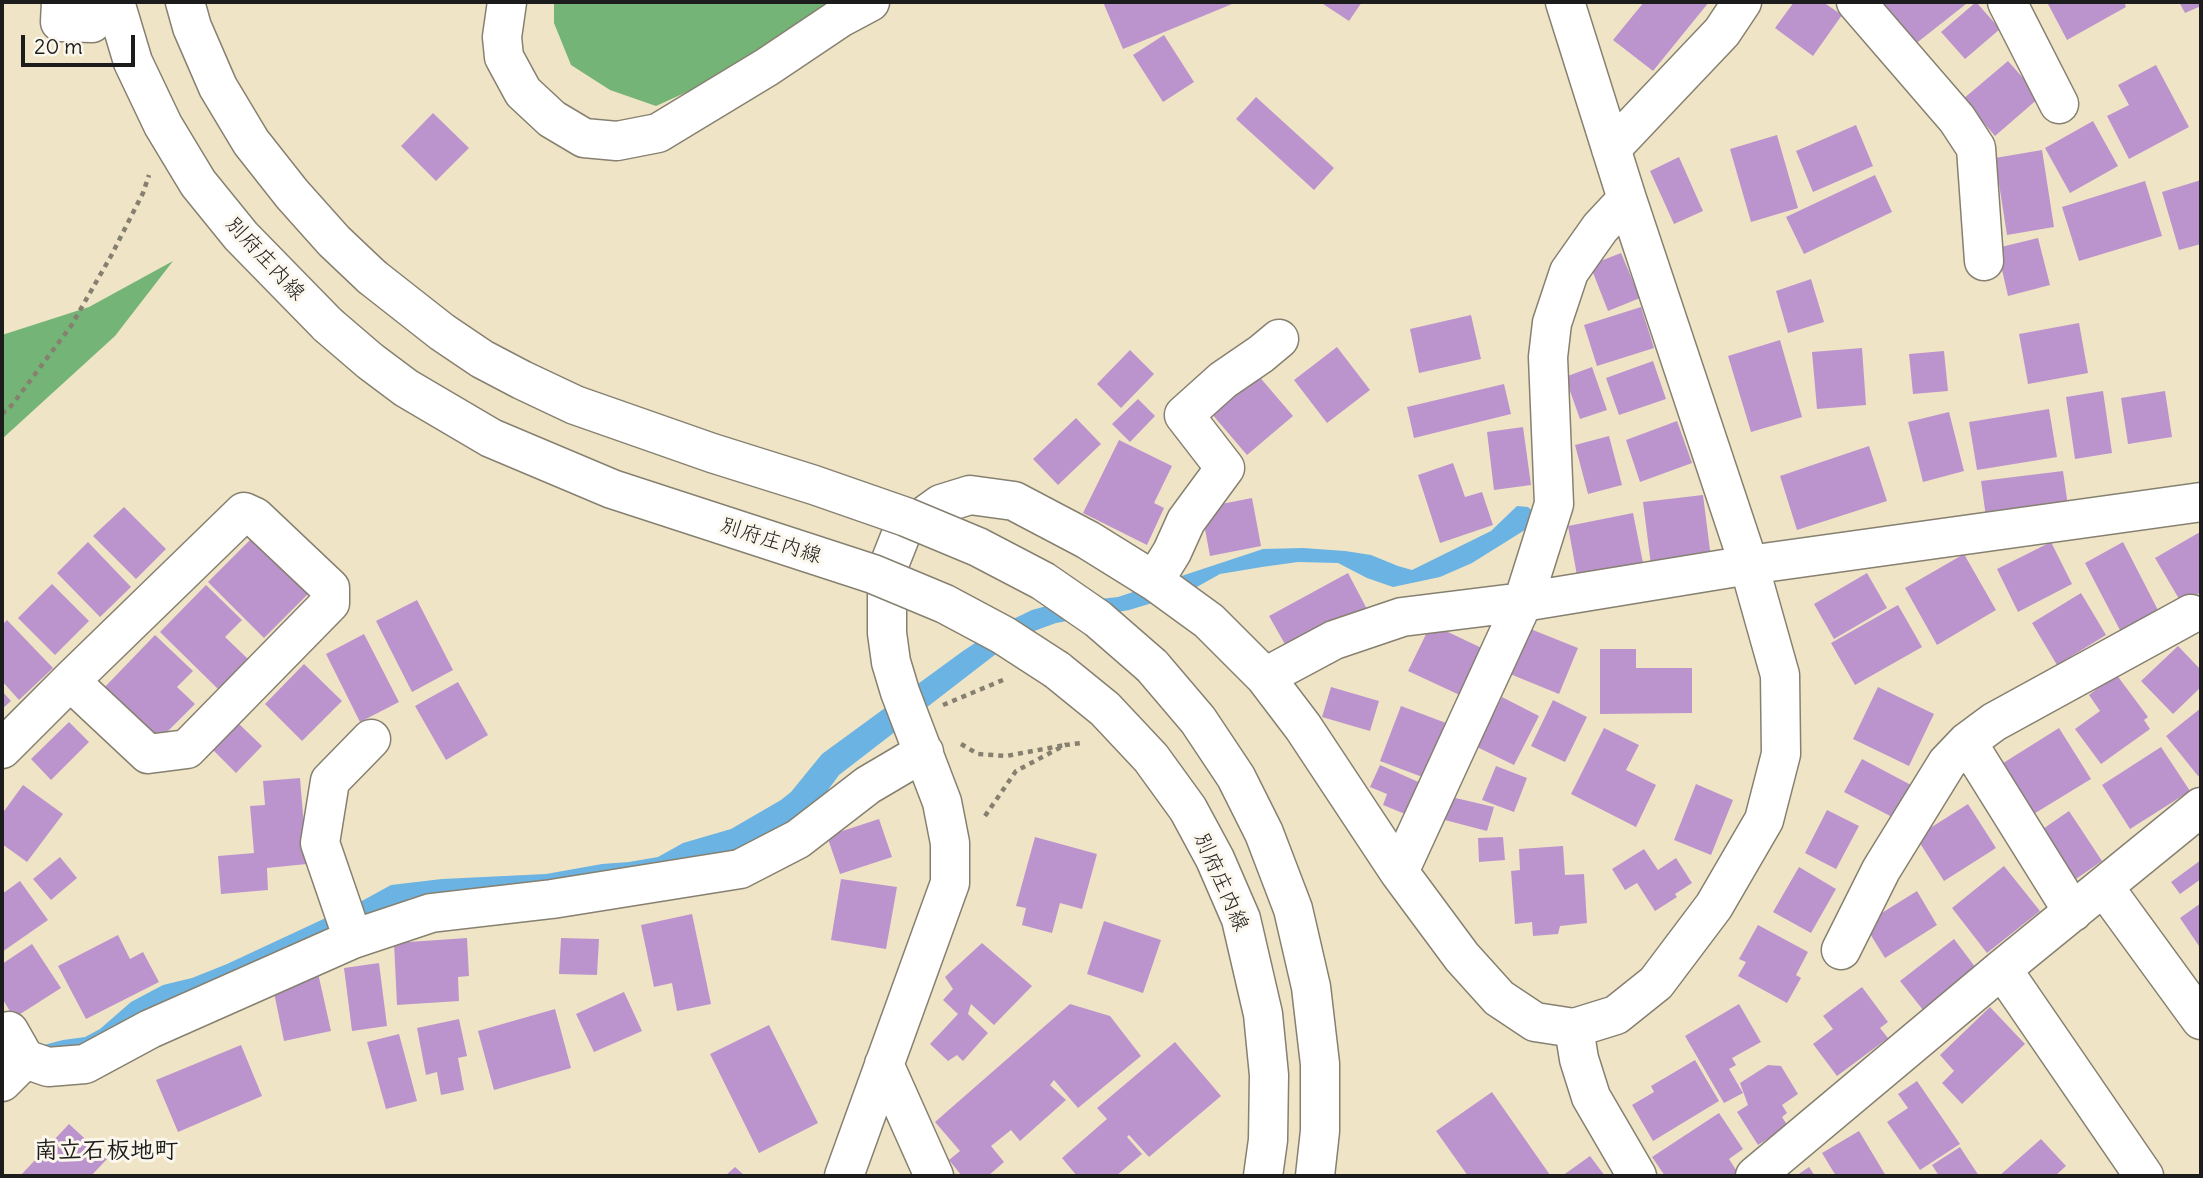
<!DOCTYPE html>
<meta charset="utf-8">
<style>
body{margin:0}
#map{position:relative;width:2203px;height:1178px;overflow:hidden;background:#f0e4c6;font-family:Delius,sans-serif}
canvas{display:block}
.frame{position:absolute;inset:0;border:4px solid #1c1c1c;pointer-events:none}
.scale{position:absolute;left:21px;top:35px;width:114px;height:32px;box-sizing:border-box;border:4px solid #1c1c1c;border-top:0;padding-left:9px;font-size:21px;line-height:24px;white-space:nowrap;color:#1c1c1c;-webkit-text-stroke:5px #fbf7ec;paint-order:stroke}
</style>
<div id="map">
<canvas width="2203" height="1178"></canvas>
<div class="frame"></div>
<div class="scale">20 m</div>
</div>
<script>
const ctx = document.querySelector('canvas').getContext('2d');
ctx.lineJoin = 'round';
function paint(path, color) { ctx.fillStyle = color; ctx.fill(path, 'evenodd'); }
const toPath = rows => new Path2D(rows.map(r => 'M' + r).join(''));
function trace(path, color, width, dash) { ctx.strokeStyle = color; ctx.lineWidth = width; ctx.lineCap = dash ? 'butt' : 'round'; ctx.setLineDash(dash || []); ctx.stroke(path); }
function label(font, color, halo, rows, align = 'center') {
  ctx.font = font + ' Delius,"Klee One",sans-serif'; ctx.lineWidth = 6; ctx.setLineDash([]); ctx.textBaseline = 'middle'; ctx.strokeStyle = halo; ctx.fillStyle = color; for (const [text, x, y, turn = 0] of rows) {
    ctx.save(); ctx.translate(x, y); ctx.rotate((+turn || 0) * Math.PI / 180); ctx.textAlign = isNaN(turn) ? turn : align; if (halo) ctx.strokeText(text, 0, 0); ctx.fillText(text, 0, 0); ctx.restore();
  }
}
paint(toPath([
 [554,2,885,2,656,106,610,90,571,65,554,23],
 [173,261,115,336,2,439,2,335,89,307]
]), '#74b476');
paint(toPath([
 [1517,506,1528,507,1536,514,1528,528,1472,563,1440,577,1393,587,1367,578,1338,563,1298,562,1262,567,1220,574,1195,588,1159,601,1129,610,1056,623,1018,637,839,775,828,790,827,800,740,857,496,893,411,898,70,1055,40,1046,63,1040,85,1037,100,1029,131,1002,163,985,192,978,227,964,360,902,391,885,442,879,546,874,602,864,629,862,658,857,683,843,731,829,781,800,791,792,822,754,963,651,1007,622,1032,610,1054,604,1118,597,1263,549,1303,548,1345,551,1371,555,1398,566,1412,570,1491,531]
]), '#6bb3e2');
paint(toPath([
 [1103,2,1237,2,1123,49],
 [1320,2,1362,2,1349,21],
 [1644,2,1709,2,1653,71,1613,40],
 [1794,2,1823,2,1842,15,1813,56,1775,28],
 [1888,2,1964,2,1966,4,1914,45,1883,5],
 [1976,2,2000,29,1965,59,1941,32],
 [2051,2,2124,2,2126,7,2067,40,2048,4],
 [2179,2,2201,2,2201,6,2185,13],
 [1164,35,1194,82,1163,102,1133,55],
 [2008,61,2040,97,1995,136,1963,99],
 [2156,65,2189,127,2129,159,2107,116,2129,105,2118,85],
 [1256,97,1334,168,1314,190,1236,119],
 [433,113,469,148,436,181,401,146],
 [2093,121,2118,166,2070,193,2045,148],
 [1856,125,1873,166,1813,192,1796,151],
 [1777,135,1798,208,1751,222,1730,149],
 [2042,150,2054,227,2007,235,1995,158],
 [1679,157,1703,211,1674,224,1650,171],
 [1875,175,1892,212,1804,254,1786,217],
 [2201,180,2201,244,2179,250,2162,192],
 [2145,181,2162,236,2079,261,2062,207],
 [2038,238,2050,285,2008,296,1997,248],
 [1621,253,1640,298,1608,311,1590,265],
 [1811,279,1824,322,1788,333,1776,291],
 [1641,307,1654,348,1597,366,1584,325],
 [1471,315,1481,359,1419,373,1410,329],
 [2079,323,2088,373,2028,384,2019,334],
 [1780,340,1802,417,1751,432,1728,356],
 [1337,347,1370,390,1327,423,1294,380],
 [1862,348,1866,405,1817,409,1812,352],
 [1130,350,1154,374,1121,408,1097,384],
 [1944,351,1948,391,1913,394,1909,354],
 [1653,361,1666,399,1619,415,1606,378],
 [1592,367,1607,410,1580,419,1565,377],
 [1257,374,1293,416,1247,455,1211,413],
 [1504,384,1511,414,1414,438,1407,407],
 [2103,391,2112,453,2075,459,2066,397],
 [2165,391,2172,437,2128,444,2121,398],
 [1138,399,1155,416,1130,442,1112,424],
 [2049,409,2057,457,1977,470,1969,422],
 [1949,412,1964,471,1923,482,1908,422],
 [1076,418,1101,444,1058,485,1033,459],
 [1677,421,1692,463,1640,482,1626,440],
 [1523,427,1531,485,1494,490,1487,432],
 [1609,436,1622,485,1588,494,1575,445],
 [1119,440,1172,466,1154,503,1164,508,1147,545,1083,513],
 [1869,446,1887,501,1797,530,1780,476],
 [1453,463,1465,497,1482,492,1493,525,1440,543,1418,475],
 [2063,471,2068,506,1986,517,1981,481],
 [1703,495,1711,558,1651,565,1643,502],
 [1252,498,1261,546,1210,556,1201,508],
 [124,507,166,549,136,579,93,536],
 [1633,513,1644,568,1578,581,1568,526],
 [2200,532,2201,535,2201,592,2182,604,2155,558],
 [256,534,312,590,264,638,208,582],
 [88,542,131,587,100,617,57,573],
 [2051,542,2072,584,2018,612,1997,569],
 [2123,542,2160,614,2122,634,2085,563],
 [1964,554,1996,610,1937,645,1905,588],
 [1348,573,1368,611,1290,653,1269,616],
 [1867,573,1887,608,1834,639,1814,604],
 [52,584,89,621,55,655,18,618],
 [206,585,242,620,225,637,248,659,218,689,160,632],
 [2081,593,2106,635,2057,665,2032,623],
 [417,600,453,670,412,692,376,621],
 [1898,605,1922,647,1855,685,1831,643],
 [7,620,53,668,19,700,2,681,2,625],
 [1431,624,1486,650,1464,697,1408,671],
 [1528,628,1578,648,1559,694,1510,674],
 [364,634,399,702,360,722,326,654],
 [155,635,193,671,177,687,195,704,156,743,101,691],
 [2178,646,2201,670,2201,687,2173,714,2141,681],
 [1600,649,1636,649,1636,668,1692,668,1692,713,1600,714],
 [304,664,342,701,302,741,265,704],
 [2116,674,2148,717,2144,720,2150,729,2101,764,2075,729,2100,711,2089,695],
 [458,682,488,735,446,760,415,706],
 [1331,687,1379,701,1370,731,1322,717],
 [1878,687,1934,714,1909,766,1853,739],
 [2,691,11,701,2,709],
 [1502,697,1539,716,1514,765,1477,747],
 [1553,700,1587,717,1565,762,1531,746],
 [1401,706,1446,723,1425,778,1380,761],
 [2201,708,2201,774,2198,776,2166,736],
 [69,722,89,742,51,780,31,759],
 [238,723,262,746,236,773,211,748],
 [1604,728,1639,745,1626,770,1656,785,1636,827,1571,794],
 [2059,728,2091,779,2032,815,2000,765],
 [2161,747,2190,791,2130,829,2102,785],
 [1862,759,1911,785,1894,818,1844,792],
 [1380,765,1423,784,1410,816,1383,805,1387,794,1370,787],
 [1496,766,1527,778,1514,812,1482,800],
 [300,778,307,864,267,868,268,890,221,894,218,856,254,853,250,806,265,805,263,781],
 [1696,784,1733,800,1711,855,1674,840],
 [23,785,63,814,27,862,2,844,2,814],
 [1447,796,1494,807,1487,831,1441,819],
 [1968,804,1996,848,1944,881,1916,837],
 [1827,810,1859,826,1836,869,1805,853],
 [2069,811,2102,861,2073,881,2040,831],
 [879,819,892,857,840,874,827,836],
 [1035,837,1097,854,1082,909,1060,903,1052,933,1022,925,1026,908,1016,906],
 [1503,837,1505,860,1479,862,1478,838],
 [1563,846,1565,875,1584,874,1587,923,1560,926,1558,934,1533,936,1532,922,1515,924,1511,871,1520,870,1519,849],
 [1644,849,1658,870,1676,858,1692,883,1675,894,1677,897,1655,911,1637,883,1625,890,1612,869],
 [60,857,77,878,51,900,33,879],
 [2201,860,2201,879,2180,894,2171,882],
 [2004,866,2040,911,1987,953,1952,908],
 [1799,867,1836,889,1811,933,1773,912],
 [841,879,897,887,886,949,831,940],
 [20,881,48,920,2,952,2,894],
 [1917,891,1937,925,1885,958,1864,924],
 [2201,903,2201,949,2180,918],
 [692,914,711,1004,677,1011,672,983,654,987,641,925],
 [1104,921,1161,940,1143,993,1087,974],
 [1758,925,1808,952,1796,975,1801,978,1787,1003,1738,976,1746,962,1739,959],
 [118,935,130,959,143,952,159,982,86,1019,58,966],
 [467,938,469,976,458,977,459,1001,397,1005,394,943],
 [561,938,599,939,597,975,559,974],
 [1954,939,1976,968,1923,1010,1900,981],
 [982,943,1032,986,994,1025,971,1004,968,1014,988,1033,963,1061,957,1055,948,1061,930,1044,958,1014,943,1000,953,989,945,977],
 [32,944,61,988,14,1018,2,998,2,964],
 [379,963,387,1026,352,1031,344,968],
 [318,973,331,1031,284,1041,272,983],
 [1862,987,1888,1022,1880,1028,1888,1038,1837,1076,1813,1044,1833,1029,1823,1016],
 [624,992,642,1031,594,1052,576,1014],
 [1070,1004,1110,1016,1141,1056,1078,1108,1054,1080,1050,1085,1066,1100,1020,1141,1011,1130,991,1146,1004,1162,988,1176,962,1176,949,1160,960,1151,935,1122],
 [1739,1004,1761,1042,1732,1058,1736,1065,1729,1069,1743,1093,1724,1103,1685,1036],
 [1990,1007,2025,1044,1962,1104,1942,1083,1954,1071,1940,1055],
 [555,1009,571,1068,494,1090,478,1031],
 [459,1019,467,1056,458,1058,464,1090,441,1095,437,1072,426,1075,417,1028],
 [769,1025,818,1123,759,1153,710,1054],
 [399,1034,417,1101,386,1109,367,1042],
 [1175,1042,1221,1096,1149,1157,1129,1135,1127,1137,1142,1154,1116,1176,1077,1176,1062,1158,1107,1119,1097,1108],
 [241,1045,262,1096,178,1132,156,1080],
 [1695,1060,1719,1101,1653,1141,1632,1105,1654,1092,1651,1086],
 [1768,1065,1781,1066,1798,1094,1782,1105,1787,1113,1782,1117,1788,1126,1758,1145,1737,1112,1748,1105,1740,1083],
 [1917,1081,1960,1144,1920,1170,1887,1122,1908,1108,1898,1094],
 [1492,1092,1550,1175,1548,1176,1468,1176,1436,1131],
 [1719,1113,1743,1149,1729,1159,1740,1176,1665,1176,1652,1157],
 [69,1124,107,1159,91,1176,20,1176],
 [1859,1131,1886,1176,1836,1176,1822,1153],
 [2041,1139,2066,1166,2055,1176,1999,1176],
 [1960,1147,1979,1176,1939,1176,1932,1165],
 [1590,1156,1605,1176,1562,1176],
 [735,1167,745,1176,725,1176],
 [1809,1167,1815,1176,1796,1176]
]), '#bc94cd');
const minor = toPath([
 [61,2,60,22,92,23,91,2],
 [507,2,502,37,504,57,523,92,552,119,584,138,617,141,658,133,767,67,840,18,870,2],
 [1856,2,1957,119,1976,148,1984,261],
 [2007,2,2059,104],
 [1611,149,1722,32,1742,2],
 [1154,581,1172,552,1186,521,1225,468,1184,415,1223,380,1261,354,1279,339],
 [1265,677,1334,640,1402,617,1523,602,1749,565,2201,502],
 [1967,742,2073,912],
 [2,749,70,681,244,512,255,517,330,588,330,603,187,749,148,754,70,681],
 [1399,872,1523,602,1554,504,1548,357,1552,323,1569,272,1600,228,1627,199],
 [2104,887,2201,1020],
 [353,939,320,843,330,781,371,739],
 [1841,950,1881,870,1947,763,1967,742,1994,722,2191,614],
 [2002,969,2144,1176],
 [1574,1028,1579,1059,1591,1097,1637,1176],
 [2,1033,9,1031,25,1059,48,1067,85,1064,150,1029,353,939,431,913,552,899,740,869,798,839,868,785,924,752],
 [884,1064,934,1176],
 [2,1082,25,1059],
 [844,1176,950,883,950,843,942,802,900,692,891,662,887,633,887,570,902,532,941,504,970,495,1014,501,1088,540,1154,581,1209,621,1265,677,1303,727,1399,872,1462,957,1499,998,1535,1022,1574,1028,1616,1015,1656,983,1714,906,1764,820,1781,754,1780,675,1749,565,1627,199,1565,2],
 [1755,1176,2002,969,2201,807]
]);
const major = toPath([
 [115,2,133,62,163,125,198,183,241,236,328,325],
 [185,2,192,27,218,87,251,142,292,194,334,241,372,277],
 [1152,666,1198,720,1236,777,1264,833,1293,909,1311,987,1320,1064,1320,1131,1315,1176],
 [1057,670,1105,709,1151,758,1188,809,1215,859,1241,919,1263,1014,1269,1075,1268,1140,1263,1176]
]);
trace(minor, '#868071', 41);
trace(major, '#868071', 41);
trace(toPath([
 [2,414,12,405,71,326,111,256,143,193,149,175],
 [943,705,1003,680],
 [961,744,978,754,1006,756,1065,745],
 [985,816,1016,771,1065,745,1082,743]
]), '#868071', 4.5, [5, 5]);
trace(minor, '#fff', 38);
trace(major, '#fff', 38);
const majorBridge = toPath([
 [372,277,442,332,482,359,522,380,575,405,712,453,814,485,906,517,978,547,1043,581,1098,619,1152,666],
 [328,325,370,361,406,388,491,438,612,489,873,574,945,604,1003,635,1057,670]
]);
trace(majorBridge, '#868071', 41, []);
trace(majorBridge, '#fff', 38);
label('21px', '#1c1c1c', '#fbf7ec', [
 ["別府庄内線",265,259,47],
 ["別府庄内線",771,541,18],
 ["別府庄内線",1221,882,66]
]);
label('bold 24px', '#1c1c1c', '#fbf7ec', [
 ["南立石板地町",106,1151]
]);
</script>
